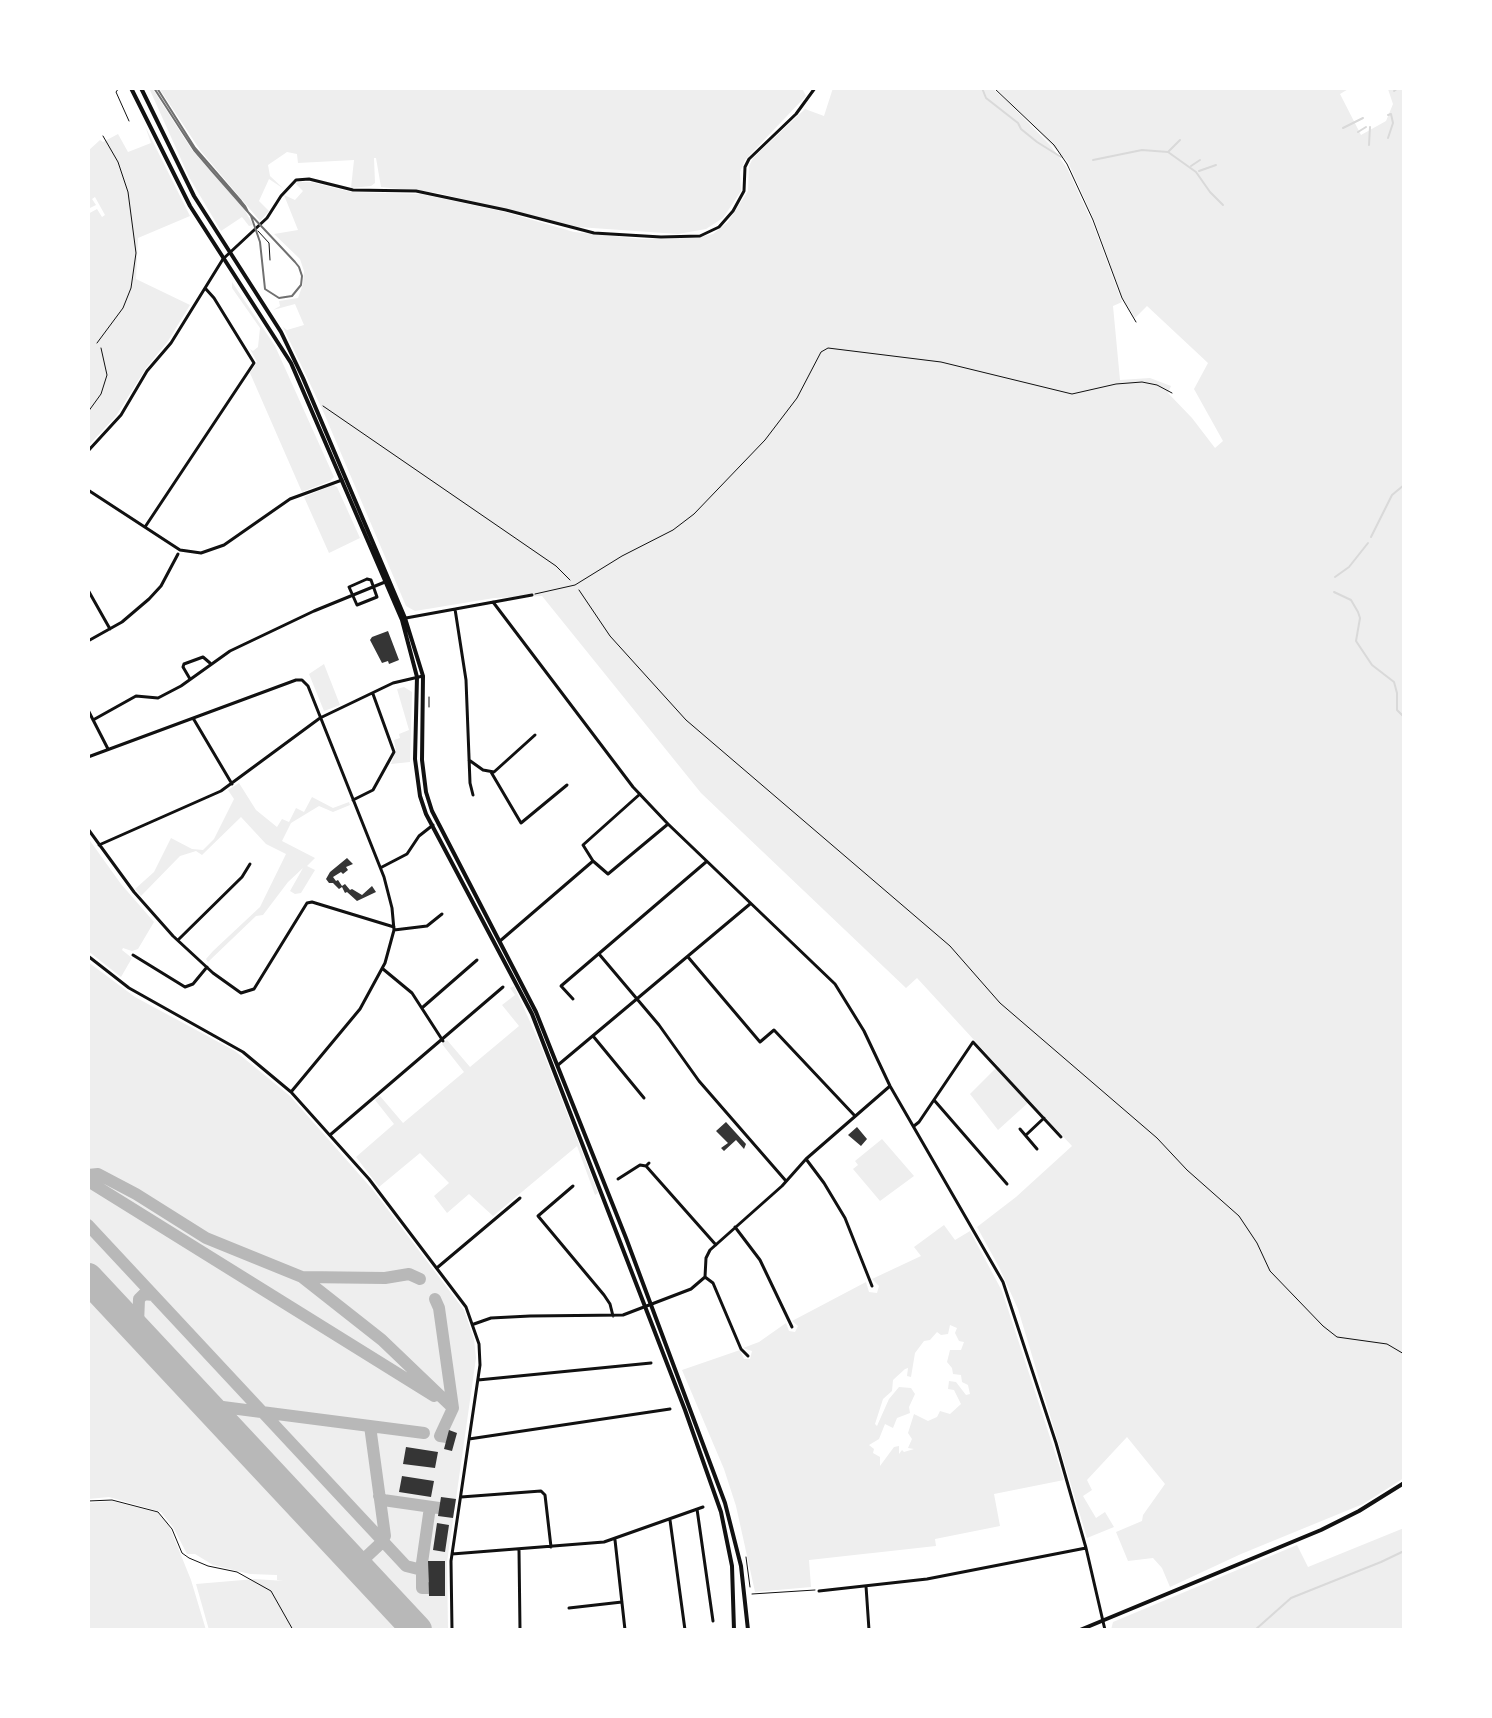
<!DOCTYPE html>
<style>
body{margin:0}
#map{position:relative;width:1492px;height:1718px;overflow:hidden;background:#fff;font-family:"PT Sans",sans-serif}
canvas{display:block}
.frame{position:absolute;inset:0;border:90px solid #fff;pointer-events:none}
</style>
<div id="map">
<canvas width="1492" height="1718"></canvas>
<div class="frame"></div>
</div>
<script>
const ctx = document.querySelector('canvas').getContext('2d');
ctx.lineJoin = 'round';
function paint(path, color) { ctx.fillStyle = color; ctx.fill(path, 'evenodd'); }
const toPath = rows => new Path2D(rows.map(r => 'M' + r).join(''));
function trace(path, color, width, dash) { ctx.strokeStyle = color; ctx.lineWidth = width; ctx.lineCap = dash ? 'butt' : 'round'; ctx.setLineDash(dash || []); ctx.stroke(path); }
paint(toPath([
 [149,88,152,88,192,150,244,209,253,225,249,226,242,217,221,231,189,177],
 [159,88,802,88,806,96,745,160,740,172,741,191,723,218,706,229,678,234,578,227,438,193,381,187,376,158,374,158,375,183,371,186,351,188,354,160,298,163,297,154,287,152,268,165,270,176,284,189,269,179,259,201,269,211,260,221,200,150],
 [833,88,992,88,1007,101,1051,146,1067,168,1093,224,1122,302,1113,306,1120,380,1150,378,1171,386,1168,393,1192,418,1215,448,1223,441,1194,389,1208,363,1147,306,1135,318,1122,297,1095,222,1068,162,996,88,1350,88,1340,94,1361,135,1386,121,1393,104,1388,89,1404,88,1404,1478,1363,1504,1241,1554,1170,1587,1162,1568,1153,1558,1128,1561,1116,1532,1142,1521,1143,1515,1165,1484,1127,1437,1087,1480,1092,1490,1083,1496,1096,1518,1105,1512,1114,1527,1087,1538,1018,1309,999,1267,977,1227,1016,1197,1072,1146,1030,1101,998,1130,970,1094,998,1066,917,978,906,988,701,793,542,596,494,598,415,611,406,606,323,411,283,327,287,330,304,325,295,304,273,310,280,306,279,301,298,298,303,284,304,271,300,259,274,234,298,230,284,195,295,200,303,191,295,183,299,182,311,182,351,192,421,194,505,212,574,232,642,239,696,238,713,234,728,222,748,191,749,166,753,158,805,109,824,116],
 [145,126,190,216,138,238,136,279,190,305,168,341,146,368,116,416,88,446,88,214,97,209,102,217,105,215,95,197,92,199,96,205,88,209,88,151,100,140,103,142,118,134,128,152,151,143],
 [232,282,275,346,334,477,330,481,302,492,250,373,257,362,250,349,253,351,258,347,260,328,232,288],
 [333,485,337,487,360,538,329,553,304,497],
 [324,664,340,705,324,711,309,674],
 [404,687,412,692,410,762,391,764,396,751,394,740,400,738,399,734,409,730,397,689],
 [239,783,256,810,277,827,282,819,289,822,296,808,304,812,312,797,333,808,349,802,350,805,333,812,319,806,291,823,282,841,315,858,307,866,315,870,301,893,295,894,290,891,303,868,288,882,263,915,256,916,208,962,206,959,213,951,260,907,286,854,266,844,241,817,202,855,196,851,180,856,141,896,135,889,154,872,171,838,192,849,203,850,214,839,234,799,228,790],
 [88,838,121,884,154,922,138,949,132,951,123,948,122,950,132,958,121,977,88,951],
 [88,962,135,997,235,1051,290,1096,373,1190,464,1310,474,1339,476,1358,447,1562,448,1630,209,1630,196,1584,255,1579,284,1581,277,1580,277,1575,250,1574,213,1565,195,1554,187,1554,173,1527,161,1512,109,1497,88,1499],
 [514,986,540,1044,598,1193,595,1195,577,1146,493,1216,469,1194,447,1213,434,1196,449,1183,420,1153,379,1187,356,1157,394,1124,375,1100,380,1096,403,1123,464,1072,442,1044,447,1040,470,1067,519,1026,502,1005,515,995,510,988],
 [882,1139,914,1176,880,1201,853,1169,858,1165,855,1161],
 [944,1225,955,1240,970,1231,1002,1291,1064,1480,994,1494,1000,1526,935,1539,936,1546,809,1560,811,1587,755,1592,736,1506,724,1469,682,1370,740,1350,744,1359,750,1359,752,1351,743,1348,759,1342,786,1323,789,1331,795,1332,798,1326,792,1321,866,1282,869,1292,877,1293,879,1286,872,1279,921,1256,914,1247],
 [950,1325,957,1328,955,1333,959,1341,964,1342,961,1350,950,1350,947,1362,952,1368,953,1374,961,1375,962,1382,968,1385,970,1394,966,1395,956,1382,949,1381,948,1389,954,1390,961,1404,950,1414,940,1411,937,1417,928,1421,914,1414,908,1433,912,1439,908,1448,914,1449,904,1452,902,1450,899,1454,899,1446,894,1447,880,1466,880,1457,873,1453,874,1449,869,1445,879,1439,885,1424,893,1428,897,1418,910,1413,909,1407,915,1394,911,1388,899,1387,889,1399,877,1426,875,1424,883,1399,892,1391,893,1380,905,1369,908,1368,907,1376,911,1377,915,1353,924,1341,930,1340,937,1332,941,1335,948,1334],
 [112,1501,159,1513,168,1523,191,1580,206,1630,88,1628,88,1503],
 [1404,1528,1404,1630,1111,1630,1113,1622,1297,1545,1308,1567]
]), '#eee');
trace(toPath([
 [982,88,986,98,1018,123,1021,129,1037,142,1061,157],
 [1394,91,1398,88],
 [1343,128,1363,118],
 [1358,132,1366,127],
 [1388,138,1393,123,1391,114,1388,115],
 [1369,145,1370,127],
 [1168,152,1180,140],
 [1093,160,1142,150,1168,152,1196,172,1210,192,1223,205],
 [1191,166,1200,160],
 [1403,168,1404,166],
 [1199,171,1216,165],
 [1371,537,1392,495,1404,485],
 [1335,577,1349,567,1368,543],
 [1334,592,1351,600,1358,612,1360,618,1356,641,1372,665,1394,682,1397,693,1397,710,1404,717],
 [1255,1630,1291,1598,1381,1562,1404,1551]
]), '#d9d9d9', 2);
trace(toPath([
 [88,1175,98,1174,136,1194,206,1238,302,1277,382,1340,453,1408],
 [88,1181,434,1396],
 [88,1225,406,1566,422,1570],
 [302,1277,385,1278,409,1274,420,1279],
 [435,1299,439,1308,453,1408,440,1436,447,1437],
 [144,1338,138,1324,139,1299,144,1294,153,1295],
 [201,1399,215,1406,424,1433],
 [227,1426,223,1415,232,1409],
 [379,1496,383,1500,439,1508],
 [347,1555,354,1558,365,1558,380,1544,385,1536,370,1426],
 [428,1588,422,1588,422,1563,430,1507]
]), '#b8b8b8', 12);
trace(toPath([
 [88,1278,417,1630]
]), '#b8b8b8', 30);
paint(toPath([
 [388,631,399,660,389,664,388,661,382,663,370,640,372,637],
 [347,858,353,864,346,867,348,870,343,874,341,872,333,877,336,881,338,880,342,886,345,884,350,890,352,889,362,895,372,886,376,892,357,901,347,892,345,893,342,887,339,889,333,883,329,883,326,879,330,872],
 [726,1122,746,1144,744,1149,736,1140,724,1151,721,1148,728,1143,716,1131],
 [857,1127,867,1139,861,1146,848,1135],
 [449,1430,457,1433,452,1451,444,1449],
 [406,1447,438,1452,435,1468,403,1464],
 [402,1476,434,1481,431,1497,399,1492],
 [441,1497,456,1499,453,1518,438,1516],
 [437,1523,449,1525,445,1552,433,1550],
 [428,1561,445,1561,445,1596,429,1596]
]), '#353535');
trace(toPath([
 [119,88,116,92,129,121],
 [323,406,556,566,570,580],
 [88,412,101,394,107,375,101,348],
 [579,590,610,636,686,720,950,946,1000,1003,1157,1138,1187,1170,1239,1216,1257,1243,1270,1271,1323,1326,1337,1337,1387,1344,1404,1354],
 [429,707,429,697],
 [88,1501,112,1500,158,1512,172,1529,182,1553,189,1558,208,1566,237,1572,271,1591,293,1630],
 [746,1557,750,1587],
 [752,1594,815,1590]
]), '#111', 1);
trace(toPath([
 [994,88,1054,145,1067,164,1093,220,1122,298,1136,322],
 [1386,89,1388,88],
 [258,231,269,243,270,260],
 [97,343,123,308,131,288,136,253,128,192,118,162,103,136],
 [535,594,575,585,622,556,673,530,694,514,765,440,797,398,821,352,828,348,941,362,1072,394,1116,384,1142,382,1157,385,1172,393]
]), '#111', 1);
trace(toPath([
 [88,451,121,415,147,371,171,343,223,259,267,218,281,196,296,180,309,179,353,190,416,191,506,210,594,233,661,237,700,236,719,227,733,211,744,191,745,167,749,159,796,114,815,88],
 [88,490,180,550,201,553,224,545,290,499,342,480],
 [145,527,254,363,214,298,205,288],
 [367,579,371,580,377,597,357,605,349,587,367,579],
 [88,590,110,629],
 [493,602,633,787,668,824,835,984,864,1031,890,1086,1003,1282,1056,1443,1086,1548,1105,1630],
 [455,609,466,680,470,783,473,795],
 [406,618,532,595],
 [88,641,122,622,149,599,161,586,178,554],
 [190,679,183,667,184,664,203,657,210,663],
 [88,710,108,749],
 [193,718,232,784],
 [93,720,136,696,158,698,181,686,230,651,314,611,385,582],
 [88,757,296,680,302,680,308,686,384,877,392,908,394,930,385,963,360,1009,291,1092],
 [469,760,483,770,494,772,535,735],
 [491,772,521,823,567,785],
 [640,794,583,845,593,861,608,874,668,824],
 [353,800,373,790,394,752,373,694],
 [88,829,134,892,173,936,213,973,241,993,254,989,307,903,312,902,394,927],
 [99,845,221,791,320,718,393,683,423,676],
 [382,867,407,854,419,836,433,825],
 [394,930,427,926,442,914],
 [178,940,242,877,250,864],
 [500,941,593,861],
 [599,954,659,1025,699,1081,786,1181],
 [133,955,185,987,193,984,207,967],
 [88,956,129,988,243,1052,291,1092,369,1179,466,1307,479,1344,480,1365,451,1561,452,1630],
 [688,957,760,1042,774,1030,855,1116],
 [383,969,412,993,443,1041],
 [573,999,561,986,706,862],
 [423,1007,477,960],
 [593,1036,644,1098],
 [558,1065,750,904],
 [934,1100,1007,1184],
 [914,1126,919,1122,973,1042,1061,1137],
 [1020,1129,1037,1149],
 [330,1135,503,987],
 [1026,1135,1044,1118],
 [806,1159,824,1183,845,1218,872,1286],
 [649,1163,646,1166,716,1245],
 [618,1179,640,1165,646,1166],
 [573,1186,538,1216,604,1295,610,1304,613,1316],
 [735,1227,760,1260,792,1327],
 [438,1267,520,1198],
 [705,1277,713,1283,741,1349,748,1356],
 [474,1324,491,1318,530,1316,623,1315,691,1289,705,1277,706,1258,710,1250,782,1186,806,1159,890,1086],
 [478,1380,651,1363],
 [469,1439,670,1409],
 [461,1497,541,1491,545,1495,551,1547],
 [697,1509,713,1621],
 [670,1520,685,1630],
 [615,1540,625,1630],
 [519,1550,520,1630],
 [452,1554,604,1542,703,1507],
 [866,1586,869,1630],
 [819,1591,927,1579,1086,1548],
 [569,1608,622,1602]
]), '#111', 3);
trace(toPath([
 [131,88,190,206,291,363,402,620,417,677,415,759,420,796,426,814,532,1014,685,1410,721,1512,732,1566,734,1630],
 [141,88,194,196,281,332,303,378,405,618,423,676,422,760,426,792,432,811,536,1012,626,1238,725,1503,741,1566,748,1630],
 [1080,1630,1321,1530,1359,1511,1404,1483]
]), '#111', 4);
trace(toPath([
 [154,88,194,150,212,171,248,212,295,262,299,267,302,276,301,285,292,296,279,298,265,289,260,242,251,216,248,212,245,206,241,201,195,148,157,88]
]), '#707070', 2);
</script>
